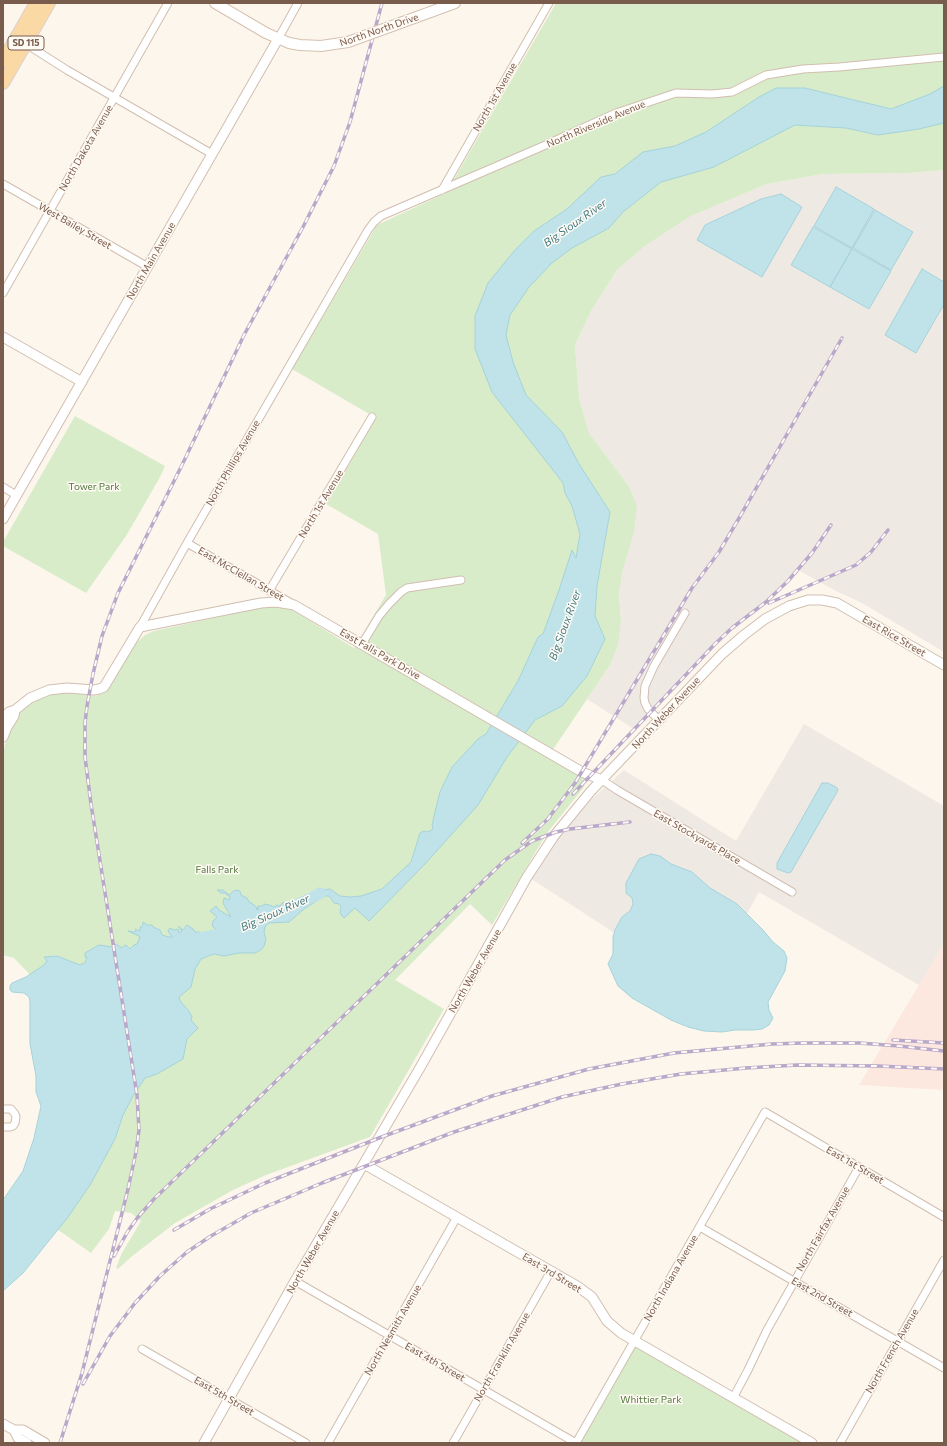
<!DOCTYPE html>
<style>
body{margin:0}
#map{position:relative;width:947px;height:1446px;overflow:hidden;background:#fdf6ec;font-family:Commissioner,sans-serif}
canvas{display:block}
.frame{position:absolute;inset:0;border:4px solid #7a5c4d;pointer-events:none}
</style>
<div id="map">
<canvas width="947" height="1446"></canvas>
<div class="frame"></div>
</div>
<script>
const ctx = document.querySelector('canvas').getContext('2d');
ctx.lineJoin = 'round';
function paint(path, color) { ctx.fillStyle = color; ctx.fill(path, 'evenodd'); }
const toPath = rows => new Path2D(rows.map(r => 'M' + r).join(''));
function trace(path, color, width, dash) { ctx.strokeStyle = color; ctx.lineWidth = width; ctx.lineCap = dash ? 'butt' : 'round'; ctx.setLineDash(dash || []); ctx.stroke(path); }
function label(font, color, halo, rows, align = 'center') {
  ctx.font = font + ' Commissioner,sans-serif'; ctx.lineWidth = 3; ctx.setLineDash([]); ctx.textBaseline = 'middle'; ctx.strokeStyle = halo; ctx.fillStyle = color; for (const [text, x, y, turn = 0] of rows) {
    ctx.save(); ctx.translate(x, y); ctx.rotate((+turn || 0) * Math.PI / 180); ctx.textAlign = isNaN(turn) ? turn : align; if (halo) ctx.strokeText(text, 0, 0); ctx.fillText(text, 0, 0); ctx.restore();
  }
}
paint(toPath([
 [944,944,944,1090,859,1085,919,985]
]), '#fde8e0');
paint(toPath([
 [944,170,944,652,862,603,836,591,798,570,766,602,732,628,715,644,634,729,587,699,610,665,621,622,619,594,623,569,628,485,589,433,579,398,575,345,591,311,617,270,645,246,691,216,767,184,823,174,910,173],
 [804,724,944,806,944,944,919,985,759,892,745,917,659,962,530,878,567,825,593,798,624,770,736,841]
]), '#efe9e4');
paint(toPath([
 [556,3,944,3,944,170,910,173,823,174,767,184,691,216,645,246,617,270,591,311,575,345,579,398,589,433,628,485,637,506,634,532,623,569,619,594,621,622,618,644,610,665,548,757,585,778,584,787,547,833,492,925,470,904,395,980,444,1009,370,1137,266,1175,233,1190,175,1223,131,1257,118,1269,116,1268,122,1253,141,1221,131,1213,115,1211,109,1229,91,1253,20,1203,47,1145,37,982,14,958,3,955,3,753,8,732,19,714,24,709,37,700,48,695,63,692,96,696,106,692,136,643,145,635,154,631,269,606,289,608,354,648,386,595,378,534,326,504,376,418,292,369,377,225,446,193],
 [75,416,165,466,159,479,126,536,86,593,3,546,3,542],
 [635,1341,812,1443,576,1443]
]), '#d8ecc9');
const water = toPath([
 [944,86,944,123,919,129,878,135,846,128,795,125,714,167,661,182,623,212,609,228,572,248,552,263,529,287,510,315,506,335,513,362,526,395,562,432,579,464,610,512,597,586,595,616,605,639,587,676,562,706,535,720,507,757,478,805,424,865,369,921,355,908,344,918,340,913,341,907,339,904,334,903,329,896,324,896,304,909,289,922,269,923,265,927,264,932,266,939,264,946,261,950,255,953,239,953,224,956,214,954,201,959,195,969,191,987,179,997,180,1001,189,1011,192,1017,191,1020,198,1028,187,1039,183,1059,157,1074,145,1078,133,1096,123,1115,115,1139,90,1185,68,1217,23,1273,3,1291,3,1200,23,1171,34,1138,41,1106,36,1092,36,1076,30,1044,30,1002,29,997,24,993,12,992,10,990,10,986,12,983,26,977,44,965,47,961,44,957,57,956,80,965,85,963,87,957,85,957,85,953,99,945,112,947,116,944,122,948,124,946,126,945,130,949,134,945,137,944,140,937,139,936,128,931,134,932,136,930,135,929,140,931,140,927,142,927,143,922,147,925,152,925,153,927,160,930,162,935,169,937,172,937,168,931,170,928,174,930,178,929,179,933,182,931,178,926,183,930,187,925,193,929,195,932,199,932,210,941,216,933,215,928,212,926,213,921,217,917,210,911,216,906,219,910,231,917,223,903,224,898,229,900,230,897,225,893,221,893,217,890,223,890,229,895,235,890,240,891,241,895,247,898,249,902,253,904,257,908,256,909,258,910,259,908,257,908,258,906,263,906,264,904,269,905,274,907,277,905,280,906,283,902,291,908,298,907,308,900,308,898,317,893,318,888,324,890,330,889,340,896,351,897,361,896,382,889,411,862,420,833,424,831,427,832,432,830,433,828,432,824,433,823,433,820,440,792,452,767,478,739,486,734,518,681,538,637,543,634,559,590,572,550,576,558,580,534,572,506,565,493,563,483,492,392,475,349,475,316,488,283,515,250,534,231,567,209,601,177,615,174,643,152,675,146,706,132,759,97,776,88,805,88,891,109,930,94,944,86],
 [836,187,874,209,852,248,814,226,836,187],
 [781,194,802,207,762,277,697,240,705,225,761,199,781,194],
 [875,210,913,232,891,270,853,248,875,210],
 [813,227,852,249,830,287,791,265,813,227],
 [852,249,891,271,869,309,830,287,852,249],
 [922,269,944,282,944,304,916,353,885,335,922,269],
 [822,783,828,783,836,787,838,789,837,792,791,872,788,873,777,869,777,863,822,783],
 [651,854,660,856,671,864,692,872,710,888,737,904,763,930,773,942,784,951,787,958,785,971,768,1002,769,1010,773,1018,769,1025,762,1029,754,1030,735,1030,722,1032,704,1031,688,1027,671,1020,632,998,618,986,608,964,613,954,613,937,615,930,622,917,630,911,633,904,632,898,626,893,626,883,639,859,651,854]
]);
paint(water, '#bfe3e8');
trace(water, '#a5d3da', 1);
trace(toPath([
 [277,914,321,893],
 [191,940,229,932]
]), '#bfe3e8', 11);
const minor = toPath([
 [278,39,298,3],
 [26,44,67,70,212,154],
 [3,184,148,267],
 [442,190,549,3],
 [3,293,168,3],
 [3,487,16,495],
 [187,543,291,603],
 [269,591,372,417],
 [140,627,187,543,368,230,374,222,381,216,541,147,616,113,676,93,712,94,732,92,766,75,803,69,839,67,944,57],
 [362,644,379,616,389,604,401,592,407,588,461,580],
 [659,720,648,709,645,703,644,698,645,686,654,666,685,613],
 [602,780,617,790,792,892],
 [3,1109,11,1109,15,1114,16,1117,15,1123,13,1126,10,1127,3,1127],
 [700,1227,944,1368],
 [295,1281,576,1443],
 [142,1349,306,1443],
 [733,1398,748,1370,767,1330,859,1167],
 [328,1443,457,1217],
 [453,1443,551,1271],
 [576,1443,765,1112,944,1217],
 [840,1443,944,1260]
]);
const tertiary = toPath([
 [3,337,82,382],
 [3,519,278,39],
 [3,719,9,712,15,710,30,698,49,690,67,688,94,690,99,689,104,687,140,627,261,603,276,602,294,605,582,772,602,780],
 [3,737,7,727,14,716,15,710],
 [364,1164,577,1286,592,1297,607,1321,621,1333,812,1443],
 [3,1424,14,1430,23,1430,45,1443],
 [14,1430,18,1438,27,1443],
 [204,1443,295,1281,421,1066,527,877,554,836,591,791,722,654,744,635,765,619,789,606,808,600,822,600,837,603,944,665]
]);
const secondary = toPath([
 [215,3,266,33,289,43,300,45,321,46,348,42],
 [403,22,455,3]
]);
const primary = toPath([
 [3,61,36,3],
 [3,83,49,3]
]);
trace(minor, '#d1beb0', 9);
trace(tertiary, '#d1beb0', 11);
trace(secondary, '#d6c0b0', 12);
trace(primary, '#dad1cd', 14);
trace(minor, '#fff', 7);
trace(tertiary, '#fff', 9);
trace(secondary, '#fff', 10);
trace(primary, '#fbd9a5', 12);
const rail = toPath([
 [769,603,856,565,871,552,888,530],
 [573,794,715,644,732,628,766,602,788,581,812,553,831,525],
 [547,820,575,783,692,588,719,552,738,520,842,338],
 [522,843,550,817],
 [893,1040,944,1043],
 [174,1230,210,1209,265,1183,379,1138,492,1096,589,1069,674,1053,772,1044,803,1043,859,1043,899,1046,944,1051],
 [114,1256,128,1231,138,1217,154,1199,505,860,532,841,556,832,570,829,630,822],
 [83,1384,110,1336,135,1303,160,1276,187,1252,211,1236,251,1213,322,1183,454,1132,562,1097,622,1084,681,1074,746,1068,797,1065,878,1066,944,1069],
 [60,1443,82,1373,128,1189,136,1152,139,1130,137,1095,91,804,85,757,85,723,87,706,93,674,102,636,118,593,182,465,244,335,303,227,334,166,350,122,382,3]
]);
trace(rail, '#b9a8c9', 3.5);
trace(rail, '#fffaf3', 2, [6]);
const secondaryBridge = toPath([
 [348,42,403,22]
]);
trace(secondaryBridge, '#d6c0b0', 12, []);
trace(secondaryBridge, '#fff', 10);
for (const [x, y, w] of [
 [26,43,36]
]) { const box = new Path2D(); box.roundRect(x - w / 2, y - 7, w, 14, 3); ctx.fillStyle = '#fffaf3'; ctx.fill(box); trace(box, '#7a5c4d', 1); }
label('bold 9px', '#7a5c4d', null, [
 ["SD 115",26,43]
]);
label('10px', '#7a5c4d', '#fffaf3', [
 ["North North Drive",379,30,-19],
 ["North 1st Avenue",495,97,-60],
 ["North Riverside Avenue",596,124,-23],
 ["North Dakota Avenue",86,148,-60],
 ["West Bailey Street",75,226,30],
 ["North Main Avenue",151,261,-60],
 ["North Phillips Avenue",233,463,-60],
 ["North 1st Avenue",321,504,-59],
 ["East McClellan Street",241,574,30],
 ["East Rice Street",894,636,30],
 ["East Falls Park Drive",380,654,30],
 ["North Weber Avenue",666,713,-47],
 ["East Stockyards Place",697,837,30],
 ["North Weber Avenue",475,971,-60],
 ["East 1st Street",855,1165,30],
 ["North Fairfax Avenue",823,1229,-60],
 ["North Weber Avenue",313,1252,-60],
 ["East 3rd Street",552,1273,31],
 ["North Indiana Avenue",671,1278,-60],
 ["East 2nd Street",822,1297,30],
 ["North Nesmith Avenue",393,1330,-60],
 ["North French Avenue",892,1351,-60],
 ["North Franklin Avenue",502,1357,-60],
 ["East 4th Street",435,1362,30],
 ["East 5th Street",224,1396,30]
]);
label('10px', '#537a41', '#fffaf3', [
 ["Tower Park",94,487],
 ["Falls Park",217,870],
 ["Whittier Park",651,1400]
]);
label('italic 11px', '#437c86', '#fffaf3', [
 ["Big Sioux River",575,223,-35],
 ["Big Sioux River",565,625,-70],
 ["Big Sioux River",275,913,-24]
]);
</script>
